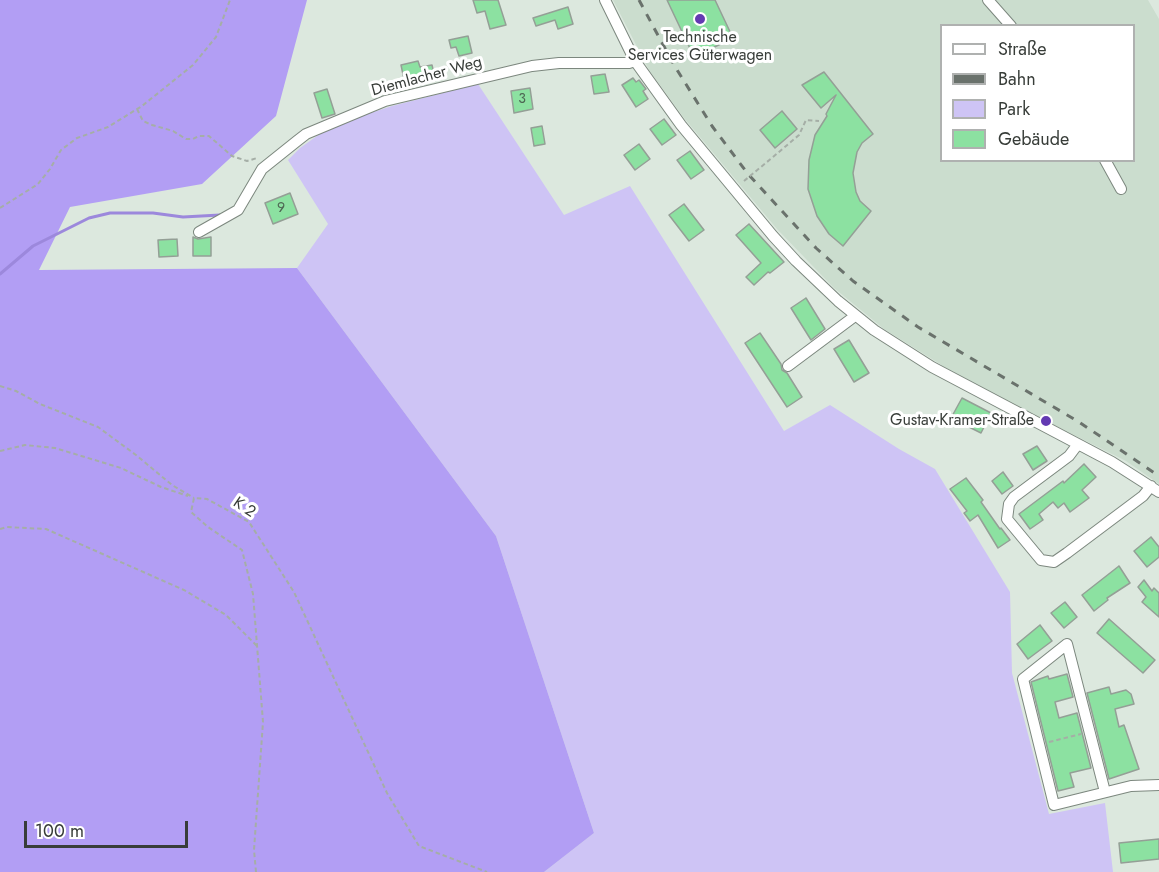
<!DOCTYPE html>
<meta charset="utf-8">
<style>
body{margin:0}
#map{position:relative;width:1159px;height:872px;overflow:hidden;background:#dce8de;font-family:Jost,sans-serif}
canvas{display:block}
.legend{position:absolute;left:940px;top:24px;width:195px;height:138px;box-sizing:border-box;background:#fff;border:2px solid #afb1b0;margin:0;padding:8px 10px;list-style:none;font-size:18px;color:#383d39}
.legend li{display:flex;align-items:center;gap:12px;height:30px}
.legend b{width:30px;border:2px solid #afb1b0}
.scale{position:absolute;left:24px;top:821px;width:164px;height:27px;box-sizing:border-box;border:3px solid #383d39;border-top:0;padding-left:8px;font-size:18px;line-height:21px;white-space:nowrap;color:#383d39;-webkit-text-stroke:4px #fff;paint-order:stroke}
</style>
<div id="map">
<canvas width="1159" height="872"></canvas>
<ul class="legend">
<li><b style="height:8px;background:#fff"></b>Straße</li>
<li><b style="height:8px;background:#6a726c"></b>Bahn</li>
<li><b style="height:16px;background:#cec4f5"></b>Park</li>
<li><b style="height:16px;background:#8ce1a1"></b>Gebäude</li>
</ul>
<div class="scale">100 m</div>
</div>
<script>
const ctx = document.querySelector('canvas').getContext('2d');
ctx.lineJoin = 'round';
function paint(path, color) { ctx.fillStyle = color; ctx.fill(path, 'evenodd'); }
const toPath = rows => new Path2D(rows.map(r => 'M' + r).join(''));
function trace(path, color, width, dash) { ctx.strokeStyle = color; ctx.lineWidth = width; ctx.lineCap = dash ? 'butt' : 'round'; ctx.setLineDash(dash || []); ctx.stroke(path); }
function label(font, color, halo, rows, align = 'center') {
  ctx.font = font + ' Jost,sans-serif'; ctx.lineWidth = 6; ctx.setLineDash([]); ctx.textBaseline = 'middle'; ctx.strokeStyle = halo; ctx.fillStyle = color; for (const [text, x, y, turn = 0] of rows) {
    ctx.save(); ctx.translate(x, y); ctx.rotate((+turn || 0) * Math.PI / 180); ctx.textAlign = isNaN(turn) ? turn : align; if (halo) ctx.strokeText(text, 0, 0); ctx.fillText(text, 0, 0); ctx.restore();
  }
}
paint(toPath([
 [613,0,1148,0,1159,19,1159,484,1126,461,1030,413,948,369,884,329,834,288,777,229,684,118,649,70],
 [942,26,1134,26,1134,160,942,160]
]), '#cbddce');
paint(toPath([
 [478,84,564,215,630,186,784,431,830,405,899,449,935,469,1010,592,1012,673,1049,814,1105,803,1113,872,544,872,594,833,496,536,297,268,328,224,288,160,300,148,331,126,392,106]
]), '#cec4f5');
paint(toPath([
 [0,0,307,0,276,116,202,184,70,207,39,270,297,268,496,536,594,833,544,872,0,872]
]), '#b29ef4');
trace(toPath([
 [0,274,33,246,89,218,110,213,153,213,183,217,220,215]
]), '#9c88dc', 3);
const building = toPath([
 [473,0,498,0,506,25,490,29,485,11,477,13,473,0],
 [667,0,715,0,733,38,694,57,667,0],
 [568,7,573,24,558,29,555,20,536,26,533,18,568,7],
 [468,36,472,53,459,56,456,47,451,48,449,40,468,36],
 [418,61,420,67,432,65,435,78,405,84,401,65,418,61],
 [824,72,873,134,862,143,857,152,853,173,856,192,860,201,871,211,843,246,829,234,817,216,808,189,809,160,815,135,827,116,826,114,836,95,821,108,802,85,824,72],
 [605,74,609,92,594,94,591,76,605,74],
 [633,78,636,82,639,80,646,89,643,91,648,99,636,107,622,85,633,78],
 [530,88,533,109,514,113,511,91,530,88],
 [327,89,335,114,322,118,314,93,327,89],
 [782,111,797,129,775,148,760,130,782,111],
 [664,119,676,135,662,145,650,129,664,119],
 [542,126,545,144,534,146,531,128,542,126],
 [639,144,650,159,635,170,624,155,639,144],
 [690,151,704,170,691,179,677,160,690,151],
 [290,193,298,214,273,224,265,203,290,193],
 [684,204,704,230,689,241,669,215,684,204],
 [749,224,784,262,770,273,768,272,754,285,746,277,761,263,736,235,749,224],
 [193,237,198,239,211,237,211,256,193,256,193,237],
 [177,239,178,256,159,257,158,240,177,239],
 [806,298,825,329,811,340,791,308,806,298],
 [760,333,781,364,782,370,787,373,802,397,787,407,745,343,760,333],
 [849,340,869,373,854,382,834,349,849,340],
 [962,398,991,413,981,433,951,418,962,398],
 [1037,446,1047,461,1033,470,1023,454,1037,446],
 [1084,464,1096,477,1082,490,1089,498,1070,512,1064,503,1058,508,1053,502,1039,514,1043,520,1030,529,1019,514,1063,481,1064,483,1084,464],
 [1003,472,1013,486,1002,494,992,481,1003,472],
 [966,478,983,500,981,502,1000,529,1001,528,1010,540,998,548,978,515,970,521,964,513,967,511,950,489,966,478],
 [1151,537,1159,547,1159,557,1147,567,1134,551,1151,537],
 [1119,566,1130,583,1107,598,1108,600,1094,611,1082,595,1119,566],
 [1144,580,1152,591,1154,588,1159,593,1159,617,1142,602,1146,597,1138,587,1144,580],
 [1065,602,1077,617,1064,628,1051,613,1065,602],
 [1109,619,1155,660,1143,673,1097,633,1109,619],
 [1040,625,1052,641,1028,659,1017,644,1040,625],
 [1067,674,1073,697,1055,702,1059,718,1077,713,1091,768,1070,773,1074,787,1058,791,1031,682,1048,676,1049,679,1067,674],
 [1109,687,1111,694,1126,690,1131,694,1134,704,1115,709,1119,727,1124,725,1139,769,1109,779,1087,693,1109,687],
 [1159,839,1159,859,1121,863,1119,843,1159,839]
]);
paint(building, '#8ce1a1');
trace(building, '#949f96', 1.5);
const minor = toPath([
 [605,0,635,61,681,125,773,236,796,261,838,301,874,330,932,367,1112,462,1159,492],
 [988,0,1011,26],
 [1105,160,1121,189],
 [199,232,238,210,262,169,297,141,306,134,385,101,532,66,559,63,629,63,635,61],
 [788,366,855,316],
 [1078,444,1069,456,1014,497,1009,504,1007,519,1041,560,1054,562,1067,553,1143,496,1151,486],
 [1105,792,1067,644,1023,679,1054,805,1131,786,1159,785]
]);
trace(minor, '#7c877e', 12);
trace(toPath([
 [137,109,143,121,152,125,173,131,186,139,193,139,199,136,209,136,232,156,247,161,257,158],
 [773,157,799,135,806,120,819,121],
 [0,208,38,184,50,169,61,150,77,138,108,127,142,106,193,65,216,37,230,0],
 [0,386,16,391,40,404,98,427,136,455,172,485,194,498],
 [0,451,25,445,55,448,121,468,161,487,188,496],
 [0,529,7,527,46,529,184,590,226,615,257,646],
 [1049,742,1081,734],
 [256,872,254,850,263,722,253,594,242,550,208,527,191,512,194,498,207,499,249,522,294,592,387,793,419,846,487,872]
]), '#a5aea6', 2, [4.5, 3]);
trace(minor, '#fff', 10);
trace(toPath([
 [639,0,674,65,712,126,748,174,816,248,853,281,918,327,1079,422,1159,476]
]), '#6a726c', 3, [8, 8]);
trace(toPath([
 [744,181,773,157]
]), '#a5aea6', 2, [4.5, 3]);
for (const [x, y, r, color] of [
 [700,19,6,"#633ab2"],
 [1046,421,6,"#633ab2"]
]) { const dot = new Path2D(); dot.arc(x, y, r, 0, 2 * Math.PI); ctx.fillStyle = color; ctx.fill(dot); trace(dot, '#fff', 2); }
label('14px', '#4d6653', null, [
 ["3",522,100],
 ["9",281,209]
]);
label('16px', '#383d39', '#fff', [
 ["Technische",700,38],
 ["Services Güterwagen",700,56],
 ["Gustav-Kramer-Straße",1034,421,"right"]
]);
label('16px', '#383d39', '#fff', [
 ["Diemlacher Weg",427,77,-15],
 ["K 2",244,508,34]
]);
</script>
